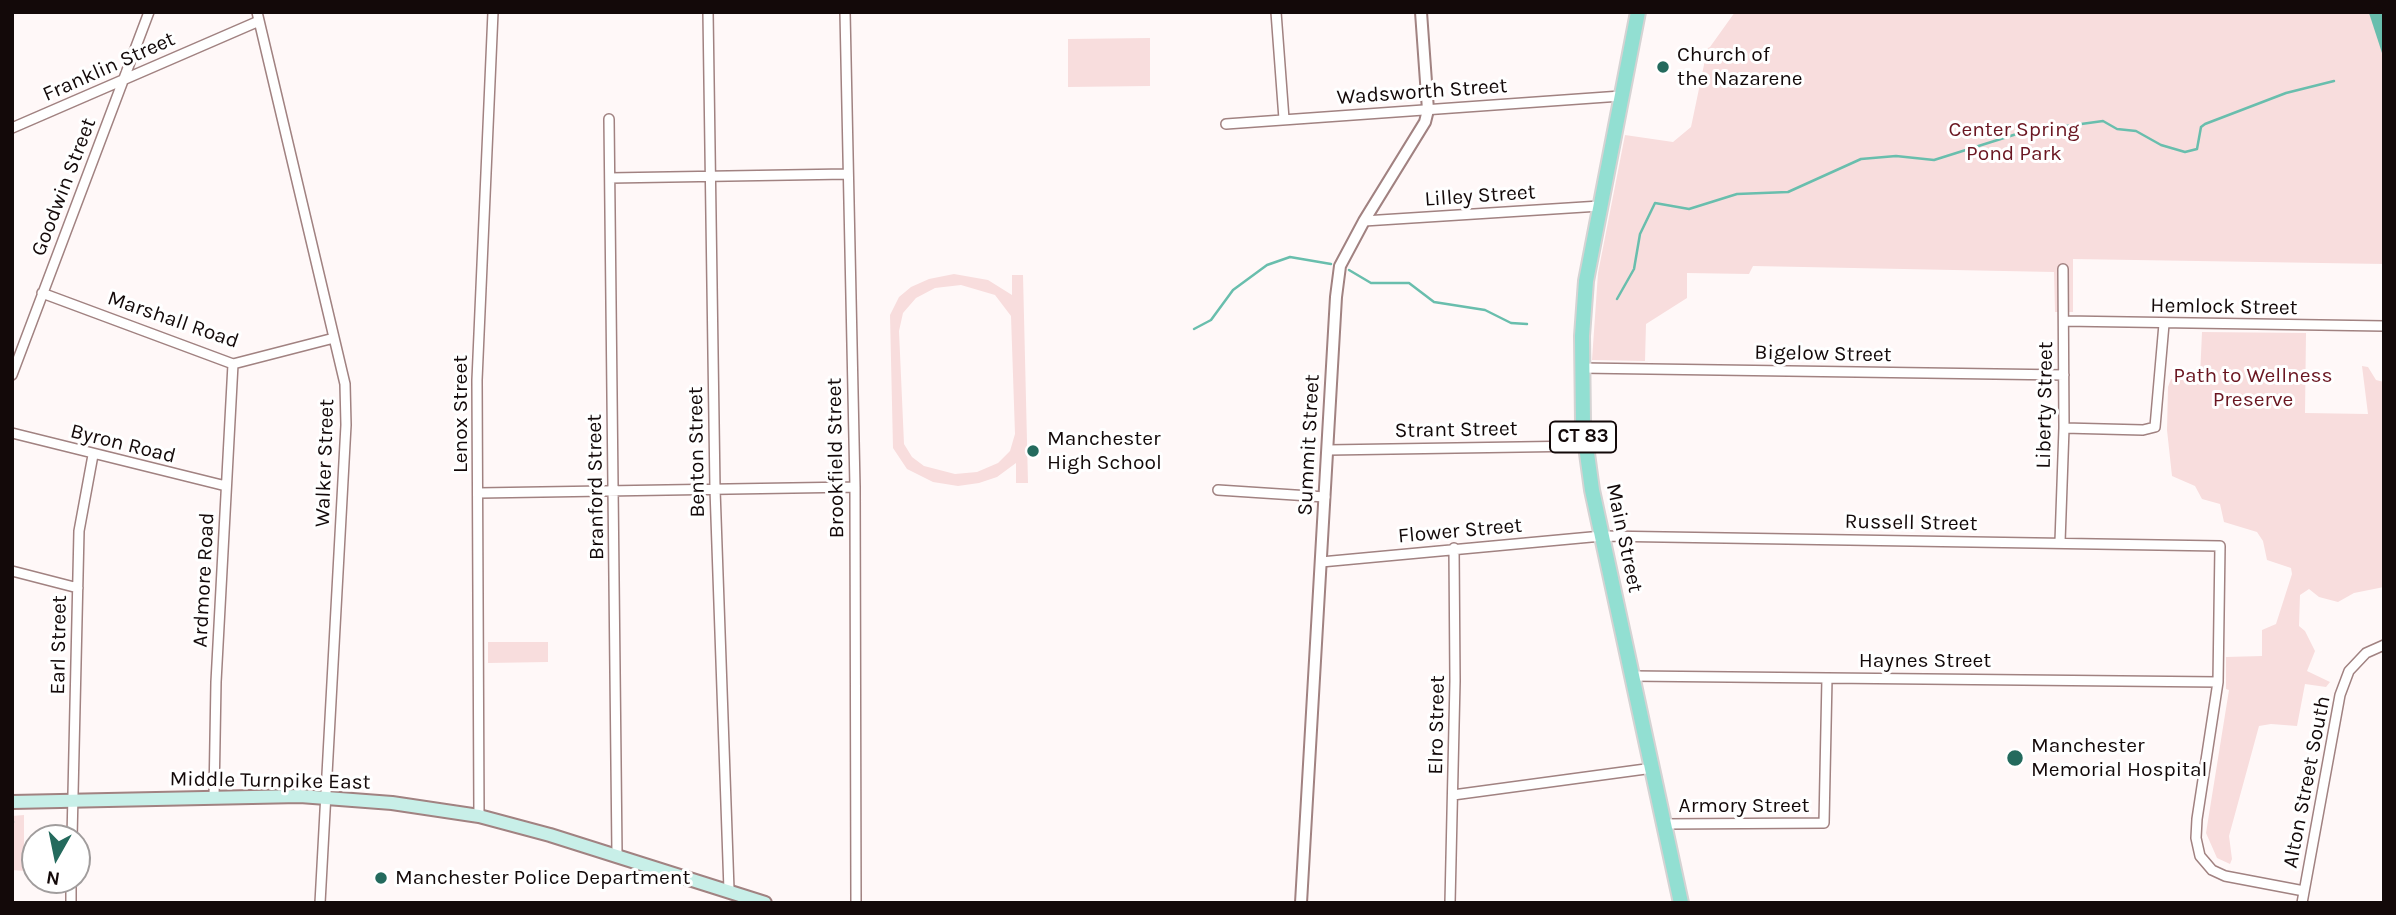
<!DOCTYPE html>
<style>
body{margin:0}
#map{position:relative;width:2396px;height:915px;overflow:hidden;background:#fff8f8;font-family:Karla,sans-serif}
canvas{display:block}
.frame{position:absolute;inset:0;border:14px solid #130909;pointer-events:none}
.north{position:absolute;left:21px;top:824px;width:70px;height:70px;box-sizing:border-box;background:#fff;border:2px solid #a19d9d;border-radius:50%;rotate:189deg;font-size:19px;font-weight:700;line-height:28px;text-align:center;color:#130909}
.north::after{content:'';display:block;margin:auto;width:24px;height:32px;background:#246a5d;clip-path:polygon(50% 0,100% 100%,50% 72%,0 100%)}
</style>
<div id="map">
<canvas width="2396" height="915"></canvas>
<div class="frame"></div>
<div class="north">N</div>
</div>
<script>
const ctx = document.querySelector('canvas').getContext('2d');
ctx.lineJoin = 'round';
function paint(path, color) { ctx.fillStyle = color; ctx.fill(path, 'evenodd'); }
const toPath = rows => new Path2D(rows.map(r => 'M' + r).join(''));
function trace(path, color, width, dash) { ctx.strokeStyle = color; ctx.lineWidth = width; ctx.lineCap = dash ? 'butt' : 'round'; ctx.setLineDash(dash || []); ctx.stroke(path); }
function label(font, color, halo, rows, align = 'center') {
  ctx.font = font + ' Karla,sans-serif'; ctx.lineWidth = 6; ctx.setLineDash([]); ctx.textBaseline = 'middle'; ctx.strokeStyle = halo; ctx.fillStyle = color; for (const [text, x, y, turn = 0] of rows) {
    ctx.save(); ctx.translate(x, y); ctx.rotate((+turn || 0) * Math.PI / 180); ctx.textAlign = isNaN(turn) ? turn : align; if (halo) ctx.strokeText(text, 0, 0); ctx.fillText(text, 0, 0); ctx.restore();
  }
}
paint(toPath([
 [1735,12,2384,12,2384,264,2073,259,2073,312,2055,312,2054,272,1753,266,1749,274,1687,273,1687,298,1646,324,1645,361,1592,360,1598,273,1625,135,1673,142,1691,127,1705,60,1690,57,1710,47],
 [1150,38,1150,86,1068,87,1068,39],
 [954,274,988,280,1012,295,1012,275,1023,275,1028,483,1016,483,1016,463,997,477,979,483,958,486,933,482,907,469,893,448,890,315,899,297,911,287,929,279],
 [961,285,995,295,1011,316,1015,434,1010,451,998,463,977,472,955,474,924,466,912,457,904,444,899,331,903,313,916,298,935,288],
 [2202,332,2306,333,2305,413,2368,414,2362,366,2368,367,2376,380,2384,382,2384,587,2354,593,2338,602,2319,597,2309,589,2300,595,2299,626,2305,631,2315,651,2307,671,2330,682,2326,687,2305,684,2297,726,2271,724,2259,726,2229,836,2232,859,2230,864,2217,858,2206,833,2229,690,2226,689,2226,657,2262,656,2262,630,2276,624,2292,574,2291,568,2267,560,2263,541,2257,532,2224,522,2220,504,2202,499,2195,486,2172,476,2167,430,2168,387,2171,379,2197,380,2200,377],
 [488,642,548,642,548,662,488,663],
 [24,815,24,871,12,870,12,816]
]), '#f8dddd');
paint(toPath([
 [2384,12,2384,59,2369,13]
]), '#69bead');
trace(toPath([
 [1349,270,1371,283,1409,283,1434,302,1485,310,1511,323,1527,324],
 [1617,299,1634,269,1640,234,1655,203,1689,209,1737,194,1788,192,1861,159,1896,156,1934,160,2023,132,2103,121,2117,129,2136,131,2161,145,2185,152,2197,149,2201,127,2205,124,2286,93,2334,81],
 [1194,329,1211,320,1233,290,1267,265,1290,257,1331,264],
 [12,825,13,822]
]), '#69bead', 2.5);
const minor = toPath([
 [257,12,345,384,346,425,320,903],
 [708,12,715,489,729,890],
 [845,12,855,487,856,903],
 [1276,12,1284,119],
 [609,119,617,854],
 [1226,124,1621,96],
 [12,128,259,21],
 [610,178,847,174],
 [1364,221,1600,206],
 [42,293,233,364,334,338],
 [2064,321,2384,326],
 [1581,368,2064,375],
 [12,375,149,12],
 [2064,428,2143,430,2155,427,2164,324],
 [12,433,226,486],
 [1328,450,1584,446],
 [1218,490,1325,497],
 [479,493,855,487],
 [2060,542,2064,428,2063,269],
 [1321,562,1602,536,2220,546,2218,682,2197,819,2196,838,2200,856,2212,870,2225,876,2304,891],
 [12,571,78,588],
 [1632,676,2218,682],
 [1453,795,1653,768],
 [214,797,216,682,233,364],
 [479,816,477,380,493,12],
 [1665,824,1824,823,1827,678],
 [72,838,79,531,93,455],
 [71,903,71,880],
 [1450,903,1455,681,1454,548],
 [2302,903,2340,695,2349,671,2366,653,2384,645]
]);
const tertiary = toPath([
 [1301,903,1336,297,1340,266,1364,221,1425,122,1428,110,1421,12]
]);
const secondary = toPath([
 [12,802,300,796,392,803,479,816,550,835,765,903]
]);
const primary = toPath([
 [1638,12,1586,281,1582,336,1583,424,1592,490,1681,903]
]);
trace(minor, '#a18281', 12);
trace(tertiary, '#a18281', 14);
trace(secondary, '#a18281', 16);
trace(primary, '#d5d3d3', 18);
trace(minor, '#fff', 9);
trace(tertiary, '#fff', 10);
trace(secondary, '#c8efe8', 12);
trace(primary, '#92dfd2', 14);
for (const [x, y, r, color] of [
 [1663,67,7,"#246a5d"],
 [1033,451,7,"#246a5d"],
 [2015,758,9,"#246a5d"],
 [381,878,7,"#246a5d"]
]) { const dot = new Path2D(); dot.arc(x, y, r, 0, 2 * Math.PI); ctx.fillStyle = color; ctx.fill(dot); trace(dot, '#fff', 2.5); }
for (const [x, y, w] of [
 [1583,437,66]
]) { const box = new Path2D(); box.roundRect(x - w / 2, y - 15.5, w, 31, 5); ctx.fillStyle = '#fff'; ctx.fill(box); trace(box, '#130909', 2); }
label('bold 19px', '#130909', null, [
 ["CT 83",1583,437]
]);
label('21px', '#130909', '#fff', [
 ["Church of",1677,55],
 ["the Nazarene",1677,79],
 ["Manchester",1047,439],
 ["High School",1047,463],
 ["Manchester",2031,746],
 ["Memorial Hospital",2031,770],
 ["Manchester Police Department",395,878]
], 'left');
label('21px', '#130909', '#fff', [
 ["Franklin Street",109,67,-24],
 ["Wadsworth Street",1422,92,-4],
 ["Goodwin Street",64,187,-69],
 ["Lilley Street",1480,196,-4],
 ["Hemlock Street",2224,307,1],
 ["Marshall Road",173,320,19],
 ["Bigelow Street",1823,354,1],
 ["Liberty Street",2045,405,-89],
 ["Lenox Street",461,414,-90],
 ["Strant Street",1456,430,-1],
 ["Byron Road",123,444,14],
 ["Summit Street",1309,445,-87],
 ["Benton Street",697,452,-91],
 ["Brookfield Street",836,458,-91],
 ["Walker Street",325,463,-88],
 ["Branford Street",596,487,-91],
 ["Russell Street",1911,523,1],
 ["Flower Street",1460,531,-5],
 ["Main Street",1624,538,78],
 ["Ardmore Road",204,580,-87],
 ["Earl Street",59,645,-89],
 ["Haynes Street",1925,661],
 ["Elro Street",1437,725,-89],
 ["Middle Turnpike East",270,781,1],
 ["Alton Street South",2307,782,-79],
 ["Armory Street",1744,806]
]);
label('21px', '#6a1621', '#fff', [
 ["Center Spring",2014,130],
 ["Pond Park",2014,154],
 ["Path to Wellness",2253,376],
 ["Preserve",2253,400]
]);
</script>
